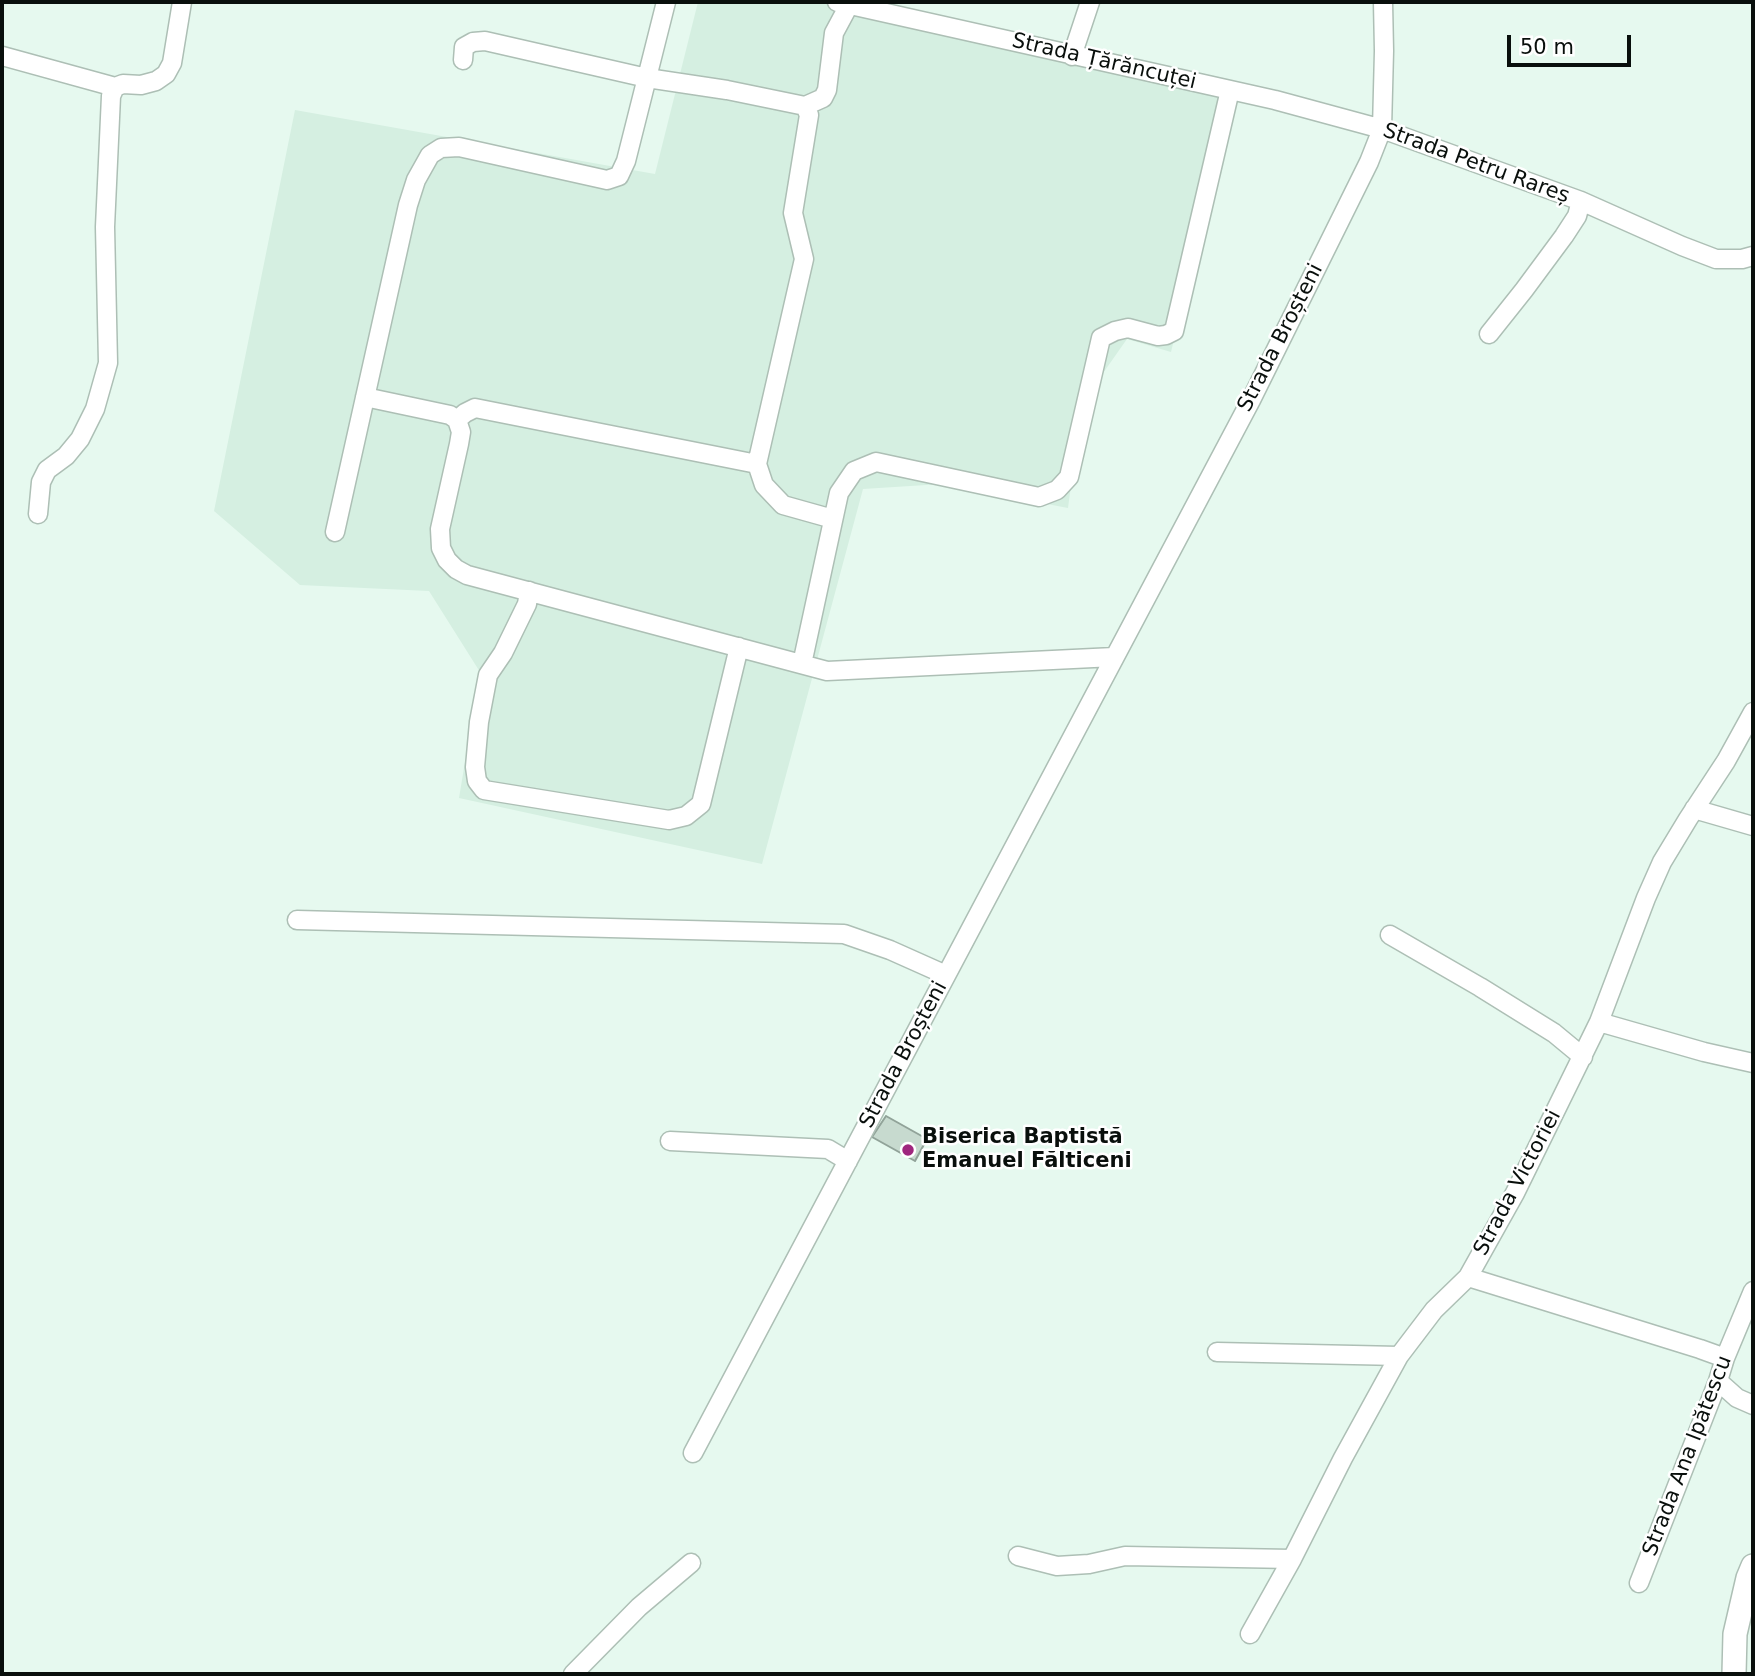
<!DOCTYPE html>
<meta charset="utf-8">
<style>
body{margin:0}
#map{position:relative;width:1755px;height:1676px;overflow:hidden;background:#e6f9ef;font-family:"DejaVu Sans",sans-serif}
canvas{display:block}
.frame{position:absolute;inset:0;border:4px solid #090f0c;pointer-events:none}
.scale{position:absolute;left:1507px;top:35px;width:124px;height:32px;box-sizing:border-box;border:4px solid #090f0c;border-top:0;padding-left:9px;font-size:21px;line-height:24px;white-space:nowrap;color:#090f0c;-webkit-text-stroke:5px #fff;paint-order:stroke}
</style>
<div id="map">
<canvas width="1755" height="1676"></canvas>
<div class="frame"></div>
<div class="scale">50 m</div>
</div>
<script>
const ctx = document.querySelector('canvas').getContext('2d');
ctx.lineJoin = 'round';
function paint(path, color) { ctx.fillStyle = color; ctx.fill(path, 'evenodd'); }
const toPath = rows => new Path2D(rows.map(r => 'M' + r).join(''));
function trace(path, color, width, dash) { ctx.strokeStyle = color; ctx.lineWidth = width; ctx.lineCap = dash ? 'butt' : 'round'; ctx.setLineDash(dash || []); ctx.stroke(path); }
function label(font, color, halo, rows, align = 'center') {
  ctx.font = font + ' "DejaVu Sans",sans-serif'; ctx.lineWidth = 5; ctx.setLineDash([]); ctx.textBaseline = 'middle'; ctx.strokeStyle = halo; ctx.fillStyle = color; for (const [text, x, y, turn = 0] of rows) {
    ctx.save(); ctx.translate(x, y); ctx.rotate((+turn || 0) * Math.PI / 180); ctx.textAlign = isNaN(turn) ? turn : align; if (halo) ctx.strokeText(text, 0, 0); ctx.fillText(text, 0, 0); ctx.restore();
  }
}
paint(toPath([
 [698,2,820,2,1233,96,1171,352,1127,339,1082,403,1068,508,942,484,863,489,762,864,459,798,480,672,429,591,300,585,214,511,295,110,655,174]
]), '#d5efe1');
const building = toPath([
 [886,1116,927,1139,915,1161,872,1137,886,1116]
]);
paint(building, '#c7dacf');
trace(building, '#91a399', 2);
const minor = toPath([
 [837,2,1275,100,1382,129,1581,201,1682,246,1716,259,1742,259,1753,256],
 [2,56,115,87],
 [1072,56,1090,2],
 [463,60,464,47,473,42,485,41,647,78,727,90,805,106,823,98,827,90,834,33,849,5],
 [805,106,809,115,793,213,804,259,757,464,764,485,783,505,833,519],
 [1489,334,1524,290,1564,236,1577,216,1581,201],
 [365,397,450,415,457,420,461,432,459,444,440,529,441,548,447,560,456,569,467,575,827,671,1114,657],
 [457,420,465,413,475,408,757,464],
 [38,514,41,482,47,470,66,456,80,439,95,409,108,363,105,227,111,96,115,87,123,84,141,85,156,81,166,74,172,63,182,2],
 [335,532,408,205,416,180,430,155,441,148,459,147,607,180,619,176,626,161,666,2],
 [529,591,527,604,503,653,488,675,479,722,475,767,477,781,484,790,669,820,686,816,701,804,739,647],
 [802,664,839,493,854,471,876,462,1039,497,1057,490,1069,477,1101,338,1115,331,1128,328,1158,336,1166,335,1174,331,1230,90],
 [1694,809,1753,826],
 [297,920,844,934,890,950,946,975],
 [1390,935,1480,987,1554,1033,1583,1057],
 [1599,1022,1704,1052,1753,1063],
 [670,1141,828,1149,848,1161],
 [1468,1277,1700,1349,1725,1358],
 [1217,1352,1399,1356],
 [1718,1381,1737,1398,1753,1405],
 [693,1453,1251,400,1369,162,1382,129,1384,51,1383,2],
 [1018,1556,1057,1566,1089,1564,1125,1556,1292,1559],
 [1639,1583,1718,1381,1725,1358,1753,1291],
 [1250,1634,1292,1559,1343,1458,1399,1356,1434,1310,1468,1277,1515,1193,1599,1022,1646,898,1662,862,1688,819,1726,761,1753,712],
 [573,1674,639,1607,691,1563]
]);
const major = toPath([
 [1734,1674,1735,1634,1748,1578,1753,1566]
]);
trace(minor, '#adbfb5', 21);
trace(major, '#adbfb5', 26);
trace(minor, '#fff', 18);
trace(major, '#fff', 23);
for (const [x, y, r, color] of [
 [908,1150,7,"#9f267e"]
]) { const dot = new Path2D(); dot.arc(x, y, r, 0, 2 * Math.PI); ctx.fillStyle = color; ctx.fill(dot); trace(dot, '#fff', 2.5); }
label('21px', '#090f0c', '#fff', [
 ["Strada Țărăncuței",1104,62,13],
 ["Strada Petru Rareș",1476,164,20],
 ["Strada Broșteni",1281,338,-63],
 ["Strada Broșteni",904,1055,-62],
 ["Strada Victoriei",1518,1183,-62],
 ["Strada Ana Ipătescu",1688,1456,-69]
]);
label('bold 21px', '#090f0c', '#fff', [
 ["Biserica Baptistă",922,1138],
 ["Emanuel Fălticeni",922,1162]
], 'left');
</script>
